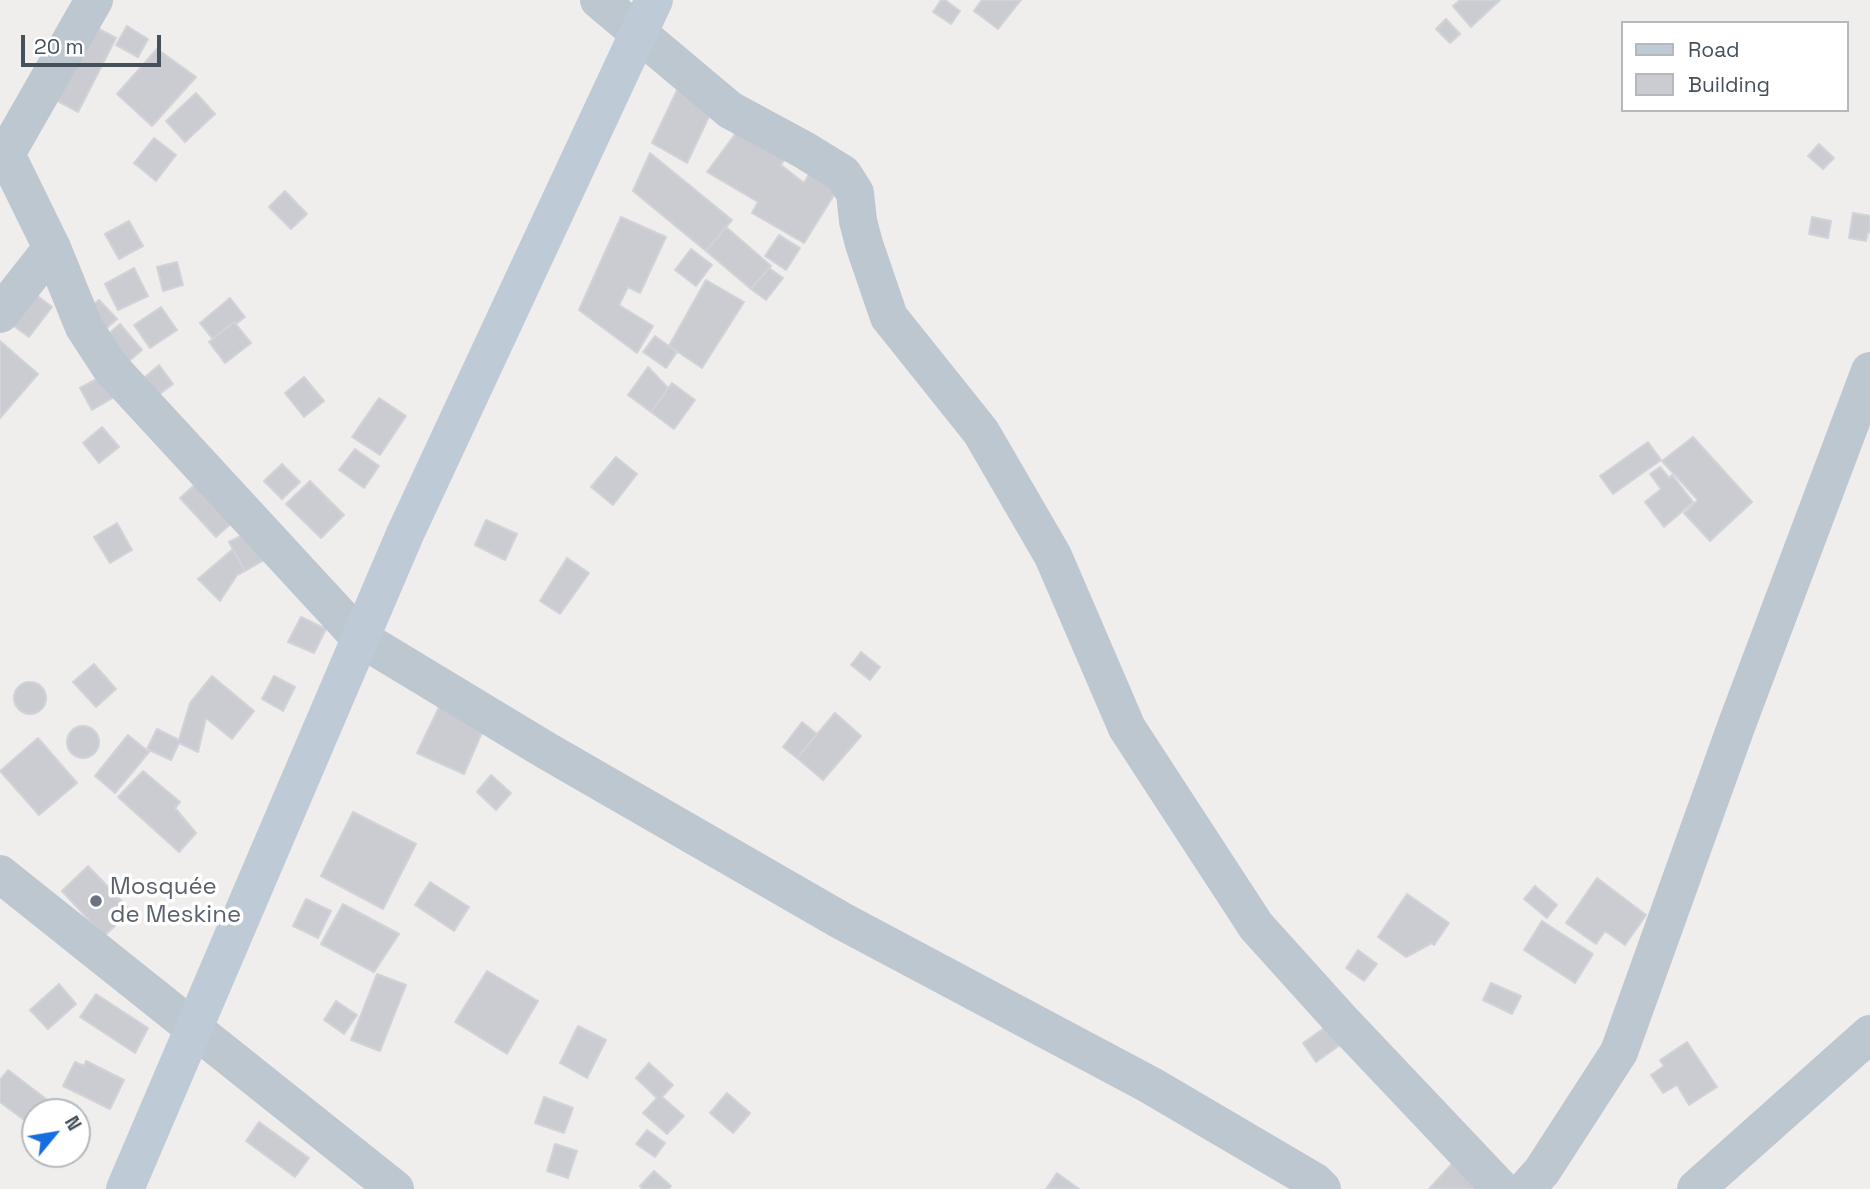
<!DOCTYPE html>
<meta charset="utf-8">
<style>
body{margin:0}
#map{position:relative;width:1870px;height:1189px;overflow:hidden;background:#f0eded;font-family:"Space Grotesk",sans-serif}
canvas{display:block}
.legend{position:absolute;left:1621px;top:21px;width:228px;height:91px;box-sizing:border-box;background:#fff;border:2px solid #b5b9bd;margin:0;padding:9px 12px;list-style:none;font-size:21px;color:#45505b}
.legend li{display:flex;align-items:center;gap:14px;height:35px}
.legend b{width:35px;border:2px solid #b5b9bd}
.north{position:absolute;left:21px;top:1098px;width:70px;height:70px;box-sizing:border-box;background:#fff;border:2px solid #b5b9bd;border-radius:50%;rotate:60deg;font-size:19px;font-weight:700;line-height:28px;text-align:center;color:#45505b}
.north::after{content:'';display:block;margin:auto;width:24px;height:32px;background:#166ce1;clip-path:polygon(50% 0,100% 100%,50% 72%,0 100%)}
.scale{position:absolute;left:21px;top:35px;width:140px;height:32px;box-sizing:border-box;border:4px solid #45505b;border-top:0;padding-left:9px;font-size:21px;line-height:24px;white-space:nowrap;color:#45505b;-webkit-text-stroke:5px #fff;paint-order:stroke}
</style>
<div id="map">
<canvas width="1870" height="1189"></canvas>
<ul class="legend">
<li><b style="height:9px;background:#bfcad7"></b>Road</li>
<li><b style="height:19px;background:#caccd2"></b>Building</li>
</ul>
<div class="north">N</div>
<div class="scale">20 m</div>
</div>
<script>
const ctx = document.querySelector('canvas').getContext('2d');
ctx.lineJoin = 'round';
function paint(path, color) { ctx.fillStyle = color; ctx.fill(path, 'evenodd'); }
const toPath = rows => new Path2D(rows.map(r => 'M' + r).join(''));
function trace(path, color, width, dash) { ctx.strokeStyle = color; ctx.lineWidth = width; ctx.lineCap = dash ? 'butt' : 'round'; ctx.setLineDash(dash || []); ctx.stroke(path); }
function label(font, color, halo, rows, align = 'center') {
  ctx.font = font + ' "Space Grotesk",sans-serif'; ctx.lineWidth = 7; ctx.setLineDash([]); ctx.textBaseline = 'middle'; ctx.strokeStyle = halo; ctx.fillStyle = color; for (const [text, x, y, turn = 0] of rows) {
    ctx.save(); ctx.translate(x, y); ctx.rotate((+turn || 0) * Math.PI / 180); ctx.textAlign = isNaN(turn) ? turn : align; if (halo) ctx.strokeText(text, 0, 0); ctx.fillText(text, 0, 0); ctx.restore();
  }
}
const building = toPath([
 [941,0,945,0,960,11,951,24,933,12,941,0],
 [982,0,1021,0,998,29,974,11,982,0],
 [1460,0,1500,0,1471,27,1453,6,1460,0],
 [1446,19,1460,34,1450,43,1436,29,1446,19],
 [88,23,116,38,78,112,54,99,88,23],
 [127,26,148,39,138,57,116,45,127,26],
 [157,49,196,77,152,126,117,94,157,49],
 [679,86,714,106,687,163,652,143,679,86],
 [196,93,215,114,185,142,166,121,196,93],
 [742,125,788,153,781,165,804,183,817,160,844,179,804,243,752,213,758,202,707,172,742,125],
 [154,138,176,155,156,181,134,163,154,138],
 [1819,144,1834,158,1823,169,1808,156,1819,144],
 [650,153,732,220,706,251,633,191,650,153],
 [285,191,307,214,291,229,269,207,285,191],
 [1853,213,1870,216,1870,233,1868,232,1866,241,1849,238,1853,213],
 [621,217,666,237,640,293,628,287,619,305,653,326,637,353,579,310,621,217],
 [1812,217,1831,221,1828,238,1809,234,1812,217],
 [129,221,143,246,119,259,105,234,129,221],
 [726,227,771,266,751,289,706,251,726,227],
 [779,235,800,248,786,270,765,256,779,235],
 [691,249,712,265,696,286,675,270,691,249],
 [177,262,183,285,163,291,157,267,177,262],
 [134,268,148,296,118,310,105,284,134,268],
 [769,268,783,278,766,300,751,289,769,268],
 [706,280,744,302,702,368,669,346,706,280],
 [31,291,52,307,29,337,7,321,31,291],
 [230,298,245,317,236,324,234,322,213,339,200,323,230,298],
 [99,300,117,319,99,335,81,315,99,300],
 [161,307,177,330,150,348,134,325,161,307],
 [234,322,251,343,225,363,209,342,234,322],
 [120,324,142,350,121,368,99,342,120,324],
 [655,336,677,352,666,368,643,352,655,336],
 [0,341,38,374,0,418,0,341],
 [159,365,173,384,150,401,137,384,159,365],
 [648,367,668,388,651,412,628,395,648,367],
 [104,375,116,396,92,410,80,388,104,375],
 [304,377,324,401,304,417,285,393,304,377],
 [672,383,695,400,674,429,651,412,672,383],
 [379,398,406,416,380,455,352,437,379,398],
 [102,427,119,447,99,463,83,443,102,427],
 [1693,437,1752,502,1710,541,1684,513,1698,500,1662,461,1693,437],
 [1648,442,1661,460,1613,494,1600,476,1648,442],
 [355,449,379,466,364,488,339,470,355,449],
 [616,457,637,474,613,505,591,487,616,457],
 [282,464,300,482,282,499,264,481,282,464],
 [1660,467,1669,478,1672,475,1693,502,1664,527,1645,502,1661,489,1650,474,1660,467],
 [199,481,235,520,216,537,180,498,199,481],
 [310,481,344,515,321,538,286,504,310,481],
 [486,520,517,534,505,560,475,545,486,520],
 [117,523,132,550,110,563,94,537,117,523],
 [249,532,264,560,245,571,229,542,249,532],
 [233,549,245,571,237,575,220,601,198,579,233,549],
 [567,558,589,573,560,614,540,601,567,558],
 [301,617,326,629,314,653,288,642,301,617],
 [861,652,880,667,870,680,851,665,861,652],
 [94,664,116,689,96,707,73,682,94,664],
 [212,676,254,711,232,739,206,718,198,752,179,743,171,760,147,749,157,729,179,740,190,703,212,676],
 [274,676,295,687,283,711,262,699,274,676],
 '14 698a16 16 0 1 1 32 0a16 16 0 1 1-32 0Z',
 [441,703,486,723,464,774,417,753,441,703],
 [835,713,861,736,823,780,797,758,835,713],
 [802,722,817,734,797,758,783,747,802,722],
 '67 742a16 16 0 1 1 32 0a16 16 0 1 1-32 0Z',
 [128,735,149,752,115,793,95,776,128,735],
 [38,738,77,783,39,815,0,771,38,738],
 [143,771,180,802,175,808,196,833,179,852,118,797,143,771],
 [491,775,511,793,496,810,477,792,491,775],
 [353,812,416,844,383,909,321,876,353,812],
 [88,866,131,911,104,936,62,891,88,866],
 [1597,878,1646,915,1625,945,1605,931,1596,944,1566,923,1597,878],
 [430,882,469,907,454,931,415,905,430,882],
 [1535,886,1557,905,1547,918,1524,899,1535,886],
 [1407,894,1449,923,1434,945,1432,943,1406,957,1378,937,1407,894],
 [306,899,331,911,318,938,293,926,306,899],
 [343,904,399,934,374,972,321,944,343,904],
 [1542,921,1593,954,1575,983,1524,950,1542,921],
 [1358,950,1377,964,1364,981,1346,968,1358,950],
 [487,971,538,1001,507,1054,455,1022,487,971],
 [377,974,406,985,380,1051,351,1040,377,974],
 [1491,983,1521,996,1512,1014,1483,1000,1491,983],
 [59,984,76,1004,48,1029,30,1010,59,984],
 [96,994,148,1028,135,1053,80,1017,96,994],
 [336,1001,357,1015,344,1034,324,1020,336,1001],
 [1337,1019,1350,1038,1316,1062,1303,1043,1337,1019],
 [578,1026,606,1040,587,1078,560,1063,578,1026],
 [1687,1042,1717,1087,1689,1105,1677,1085,1663,1093,1651,1075,1664,1066,1660,1060,1687,1042],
 [86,1061,124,1080,110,1109,63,1086,75,1062,84,1066,86,1061],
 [649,1063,673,1085,662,1097,684,1116,667,1134,643,1113,657,1098,636,1078,649,1063],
 [8,1070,54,1105,48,1112,35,1112,35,1128,0,1102,0,1080,8,1070],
 [727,1093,750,1113,733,1133,710,1113,727,1093],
 [544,1097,573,1108,564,1133,535,1123,544,1097],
 [259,1122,309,1158,295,1177,246,1141,259,1122],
 [647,1130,665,1143,655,1157,636,1144,647,1130],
 [555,1144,577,1151,568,1178,547,1171,555,1144],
 [1460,1155,1496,1189,1429,1189,1460,1155],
 [654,1171,671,1186,669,1189,643,1189,640,1186,654,1171],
 [1057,1173,1079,1189,1046,1189,1057,1173]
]);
paint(building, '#caccd2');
trace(building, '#d1d3d9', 2);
trace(toPath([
 [599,0,730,110,804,150,843,174,855,193,858,221,864,244,889,317,981,432,1053,556,1127,728,1256,926,1339,1018,1501,1189],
 [0,151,6,154,52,248,84,327,110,367,360,638,547,751,842,921,1150,1085,1315,1182,1322,1189],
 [6,154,94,0],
 [0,314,52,248],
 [0,874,395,1189],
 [1526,1189,1542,1171,1619,1052,1737,724,1870,371],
 [1696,1189,1870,1034]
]), '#bdc7d0', 38);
trace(toPath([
 [125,1189,405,534,654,0]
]), '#bfcad7', 38);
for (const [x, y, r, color] of [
 [96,901,7,"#6b7280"]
]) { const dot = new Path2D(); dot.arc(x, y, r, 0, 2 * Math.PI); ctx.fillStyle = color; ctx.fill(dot); trace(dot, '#fff', 2.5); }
label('24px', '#5b616d', '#fff', [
 ["Mosquée",110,887],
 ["de Meskine",110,915]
], 'left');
</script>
